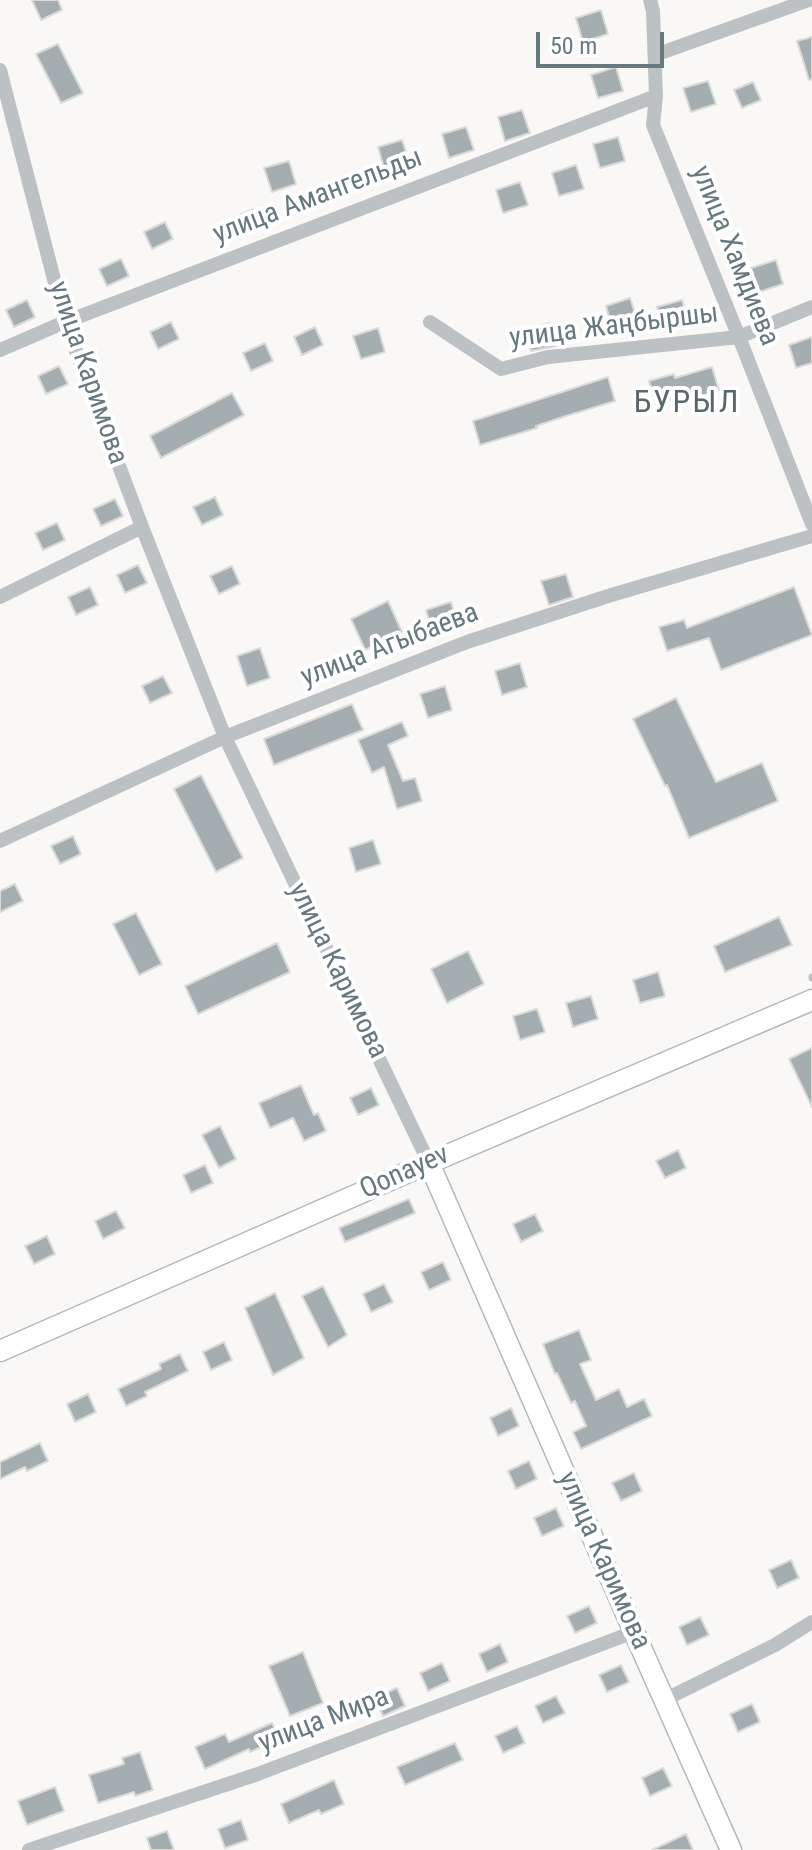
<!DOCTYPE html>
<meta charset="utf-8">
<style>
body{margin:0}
#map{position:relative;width:812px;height:1850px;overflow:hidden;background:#f9f8f7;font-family:"Roboto Condensed",sans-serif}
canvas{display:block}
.scale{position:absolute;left:536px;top:32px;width:128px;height:36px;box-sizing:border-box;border:4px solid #67797e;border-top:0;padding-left:10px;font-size:24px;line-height:28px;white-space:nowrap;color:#67797e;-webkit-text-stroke:6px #fff;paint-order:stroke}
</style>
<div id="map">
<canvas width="812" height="1850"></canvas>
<div class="scale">50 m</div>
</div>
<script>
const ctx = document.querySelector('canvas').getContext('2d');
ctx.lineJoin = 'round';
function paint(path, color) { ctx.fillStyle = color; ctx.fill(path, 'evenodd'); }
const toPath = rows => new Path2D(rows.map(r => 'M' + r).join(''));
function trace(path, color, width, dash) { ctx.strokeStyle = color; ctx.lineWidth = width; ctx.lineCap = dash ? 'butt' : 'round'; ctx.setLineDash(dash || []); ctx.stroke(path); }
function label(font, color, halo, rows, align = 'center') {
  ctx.font = font + ' "Roboto Condensed",sans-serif'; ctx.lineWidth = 8; ctx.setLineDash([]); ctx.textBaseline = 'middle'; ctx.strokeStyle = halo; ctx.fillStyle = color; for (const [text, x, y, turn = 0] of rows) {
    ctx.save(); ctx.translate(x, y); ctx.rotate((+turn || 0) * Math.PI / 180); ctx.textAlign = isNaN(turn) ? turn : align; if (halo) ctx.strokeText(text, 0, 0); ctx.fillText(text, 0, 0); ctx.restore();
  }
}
const building = toPath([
 [32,0,58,0,62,10,41,20,32,0],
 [601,10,608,34,583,42,576,18,601,10],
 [812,37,812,79,809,80,797,41,812,37],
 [58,44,83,93,61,103,36,54,58,44],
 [616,67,623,91,598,98,591,75,616,67],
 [708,81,716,104,691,112,683,88,708,81],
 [753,82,761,100,742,108,734,90,753,82],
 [522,110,530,133,505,141,498,117,522,110],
 [466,127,474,150,449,158,442,134,466,127],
 [618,137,625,161,600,168,593,144,618,137],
 [402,140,410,163,385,171,378,147,402,140],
 [289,161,296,184,272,192,264,168,289,161],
 [576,165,584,189,559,196,552,173,576,165],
 [520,182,528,205,503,213,496,190,520,182],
 [253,209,261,227,240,237,231,219,253,209],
 [165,222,173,239,152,249,144,232,165,222],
 [121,259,129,276,107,286,99,269,121,259],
 [776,260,783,284,759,292,751,268,776,260],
 [630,298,638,322,613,330,606,306,630,298],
 [27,300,35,317,14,327,6,310,27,300],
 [682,300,689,323,665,331,657,307,682,300],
 [171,322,179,339,158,349,150,332,171,322],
 [549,323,556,346,531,351,524,330,549,323],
 [315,327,323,345,302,355,294,337,315,327],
 [378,328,385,352,361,359,353,336,378,328],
 [812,337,812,363,796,368,789,345,812,337],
 [265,343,273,361,251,371,243,353,265,343],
 [59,366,68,384,46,394,38,376,59,366],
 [712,367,719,390,695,398,693,393,657,405,649,381,674,374,675,378,712,367],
 [608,377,615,401,566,416,536,426,537,428,480,445,473,421,608,377],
 [232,393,244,415,161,458,150,436,232,393],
 [215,497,223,515,202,525,193,507,215,497],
 [115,499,123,516,101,526,93,509,115,499],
 [57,523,65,540,43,550,35,533,57,523],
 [138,565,147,583,125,593,117,575,138,565],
 [232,566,240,584,219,594,210,576,232,566],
 [566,574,573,597,549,605,541,581,566,574],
 [90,587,98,605,76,615,68,597,90,587],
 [794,587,812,635,721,670,709,638,667,651,659,627,684,620,687,628,794,587],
 [388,601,402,632,365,650,351,619,388,601],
 [451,602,458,626,433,634,426,610,451,602],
 [260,648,270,678,247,686,237,656,260,648],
 [520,663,527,687,502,695,495,671,520,663],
 [163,676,172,693,150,703,142,686,163,676],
 [445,686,452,710,428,718,420,694,445,686],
 [676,698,716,782,762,763,778,801,689,838,667,785,665,786,633,719,676,698],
 [352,704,363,730,274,765,264,739,352,704],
 [402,722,408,736,388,745,403,781,415,778,422,801,397,809,384,767,372,773,358,740,402,722],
 [201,775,243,858,216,872,174,789,201,775],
 [73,836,81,854,60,864,51,846,73,836],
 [373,840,381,864,356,872,349,848,373,840],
 [15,884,23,901,0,912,0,891,15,884],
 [136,913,162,964,139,975,113,924,136,913],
 [779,917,792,945,725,972,714,946,779,917],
 [277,943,290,972,198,1014,185,986,277,943],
 [468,951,484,984,447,1003,431,969,468,951],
 [658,972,665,996,640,1003,633,980,658,972],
 [591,996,598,1019,573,1027,566,1003,591,996],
 [537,1009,545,1032,520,1040,513,1016,537,1009],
 [812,1048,812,1107,789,1059,812,1048],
 [301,1085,314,1115,318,1113,326,1131,304,1141,293,1118,270,1128,259,1103,301,1085],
 [371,1088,379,1105,358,1115,350,1098,371,1088],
 [220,1126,236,1159,219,1168,202,1135,220,1126],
 [678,1150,686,1168,665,1178,656,1161,678,1150],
 [205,1165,213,1183,191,1193,183,1175,205,1165],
 [409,1199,415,1213,345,1242,339,1228,409,1199],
 [116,1211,125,1228,103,1239,95,1221,116,1211],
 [535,1214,543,1231,521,1242,513,1224,535,1214],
 [47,1236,55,1254,34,1264,25,1246,47,1236],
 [443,1262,451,1280,429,1290,421,1272,443,1262],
 [384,1284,393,1302,371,1312,363,1294,384,1284],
 [323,1286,347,1335,328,1347,302,1296,323,1286],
 [275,1293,304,1358,273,1375,245,1308,275,1293],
 [579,1330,591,1360,580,1364,596,1400,619,1389,627,1407,644,1399,652,1416,581,1449,573,1432,586,1426,575,1401,571,1403,557,1373,555,1374,543,1344,579,1330],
 [224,1342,232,1360,211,1370,203,1352,224,1342],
 [180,1354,188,1371,145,1392,147,1396,126,1406,118,1389,161,1369,159,1364,180,1354],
 [88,1394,96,1412,75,1422,67,1404,88,1394],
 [511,1408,519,1426,498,1436,490,1418,511,1408],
 [40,1443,48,1461,27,1471,25,1467,0,1479,0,1462,40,1443],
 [529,1461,537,1479,516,1489,508,1471,529,1461],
 [634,1473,642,1491,621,1501,612,1483,634,1473],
 [556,1508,564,1526,542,1536,534,1518,556,1508],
 [791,1560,799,1578,777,1588,769,1570,791,1560],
 [589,1606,597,1623,575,1633,567,1616,589,1606],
 [700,1617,709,1635,687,1645,679,1627,700,1617],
 [500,1644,508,1662,487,1672,479,1654,500,1644],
 [303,1652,323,1703,290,1716,269,1666,303,1652],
 [442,1663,450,1681,428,1691,420,1673,442,1663],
 [621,1665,629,1682,607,1692,599,1675,621,1665],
 [397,1688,405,1706,383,1716,375,1698,397,1688],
 [556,1696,565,1713,543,1723,535,1706,556,1696],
 [752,1704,760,1722,738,1732,730,1714,752,1704],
 [272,1723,280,1739,250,1752,249,1749,205,1769,195,1747,225,1734,229,1742,272,1723],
 [517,1726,525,1743,503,1753,495,1736,517,1726],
 [455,1743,463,1760,405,1785,397,1767,455,1743],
 [140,1752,153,1790,135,1796,134,1792,98,1803,89,1775,124,1764,122,1758,140,1752],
 [663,1768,672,1786,650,1796,642,1778,663,1768],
 [334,1780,344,1804,321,1814,319,1810,289,1823,281,1804,334,1780],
 [55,1787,64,1811,27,1825,18,1801,55,1787],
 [241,1820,248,1840,225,1848,218,1829,241,1820],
 [167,1831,174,1850,151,1850,147,1838,167,1831],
 [686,1834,693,1850,652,1850,686,1834]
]);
paint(building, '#a4aeb1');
trace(building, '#dbdad9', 2);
const secondary = toPath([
 [429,1163,634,1632,731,1850],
 [0,1351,429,1163,812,1000]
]);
trace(secondary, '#b1b8bb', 23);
trace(toPath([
 [812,977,812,978]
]), '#bcc2c4', 7);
trace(toPath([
 [650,0,653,11,656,96,653,125,739,337,812,524],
 [655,55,809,0],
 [0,70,65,322,142,527,225,737,429,1163],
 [430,322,501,369,548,357,739,337,812,307],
 [0,350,65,322,656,96],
 [0,597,142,527],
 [0,841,225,737,467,642,608,596,812,536],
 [666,1699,775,1645,812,1622],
 [29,1850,255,1775,634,1632]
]), '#bcc2c4', 14);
trace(secondary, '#fff', 20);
label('28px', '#67797e', '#fff', [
 ["улица Амангельды",318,197,-21],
 ["улица Хамдиева",734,256,68],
 ["улица Жаңбыршы",614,327,-7],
 ["улица Каримова",87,373,71],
 ["улица Агыбаева",390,646,-21],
 ["улица Каримова",337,971,64],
 ["Qonayev",405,1173,-24],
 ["улица Каримова",603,1561,66],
 ["улица Мира",324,1721,-21]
]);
ctx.letterSpacing = '2px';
label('32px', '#59666a', '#fff', [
 ["БУРЫЛ",687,404]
]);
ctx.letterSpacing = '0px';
</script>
